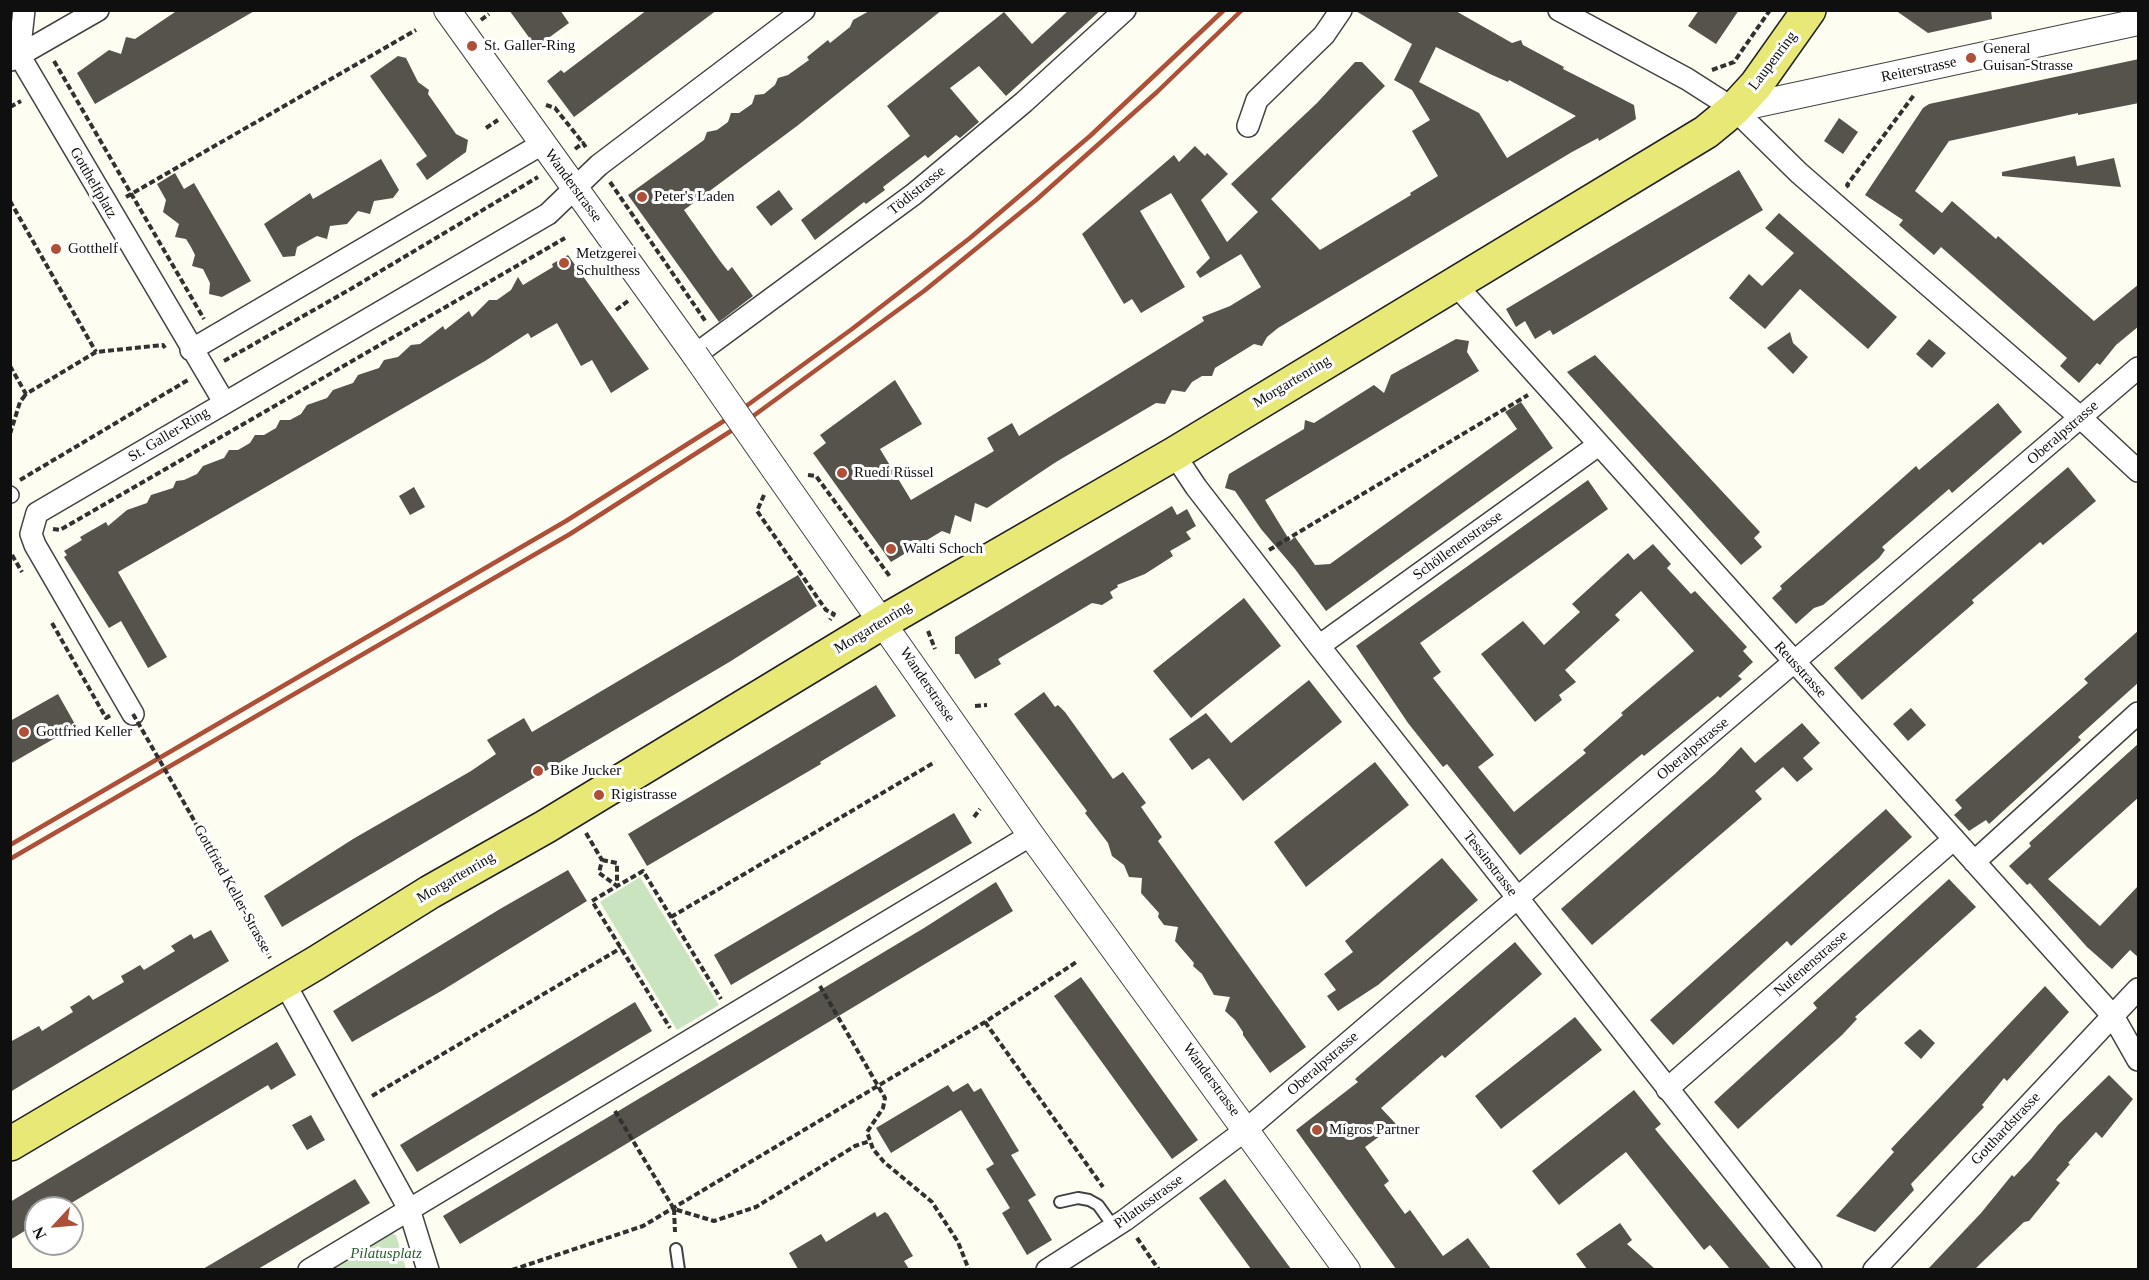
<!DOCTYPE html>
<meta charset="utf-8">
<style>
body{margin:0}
#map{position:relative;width:2149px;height:1280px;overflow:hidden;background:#fdfdf2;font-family:"Times New Roman",serif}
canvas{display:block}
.frame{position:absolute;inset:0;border:12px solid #0f0f0f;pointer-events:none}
.north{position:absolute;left:24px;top:1196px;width:60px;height:60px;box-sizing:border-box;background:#fff;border:2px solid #9f9f9f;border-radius:50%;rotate:244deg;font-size:16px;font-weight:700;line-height:24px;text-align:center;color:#0f0f0f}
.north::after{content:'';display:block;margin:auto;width:21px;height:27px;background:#ae4f37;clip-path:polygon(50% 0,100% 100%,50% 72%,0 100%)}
</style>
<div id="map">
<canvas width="2149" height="1280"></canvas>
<div class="frame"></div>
<div class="north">N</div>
</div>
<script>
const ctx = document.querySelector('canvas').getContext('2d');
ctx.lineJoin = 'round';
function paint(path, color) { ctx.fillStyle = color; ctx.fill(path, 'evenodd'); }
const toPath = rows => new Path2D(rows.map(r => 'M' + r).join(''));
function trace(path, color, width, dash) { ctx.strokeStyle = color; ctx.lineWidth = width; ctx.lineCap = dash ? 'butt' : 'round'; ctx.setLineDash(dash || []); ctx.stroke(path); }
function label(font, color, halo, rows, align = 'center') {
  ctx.font = font + ' "Times New Roman",serif'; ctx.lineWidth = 6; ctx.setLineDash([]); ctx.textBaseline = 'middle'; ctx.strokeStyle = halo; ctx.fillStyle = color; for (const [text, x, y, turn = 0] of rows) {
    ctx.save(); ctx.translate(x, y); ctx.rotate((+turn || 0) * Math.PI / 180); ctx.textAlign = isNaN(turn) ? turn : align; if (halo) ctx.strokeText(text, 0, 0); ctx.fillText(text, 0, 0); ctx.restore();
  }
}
paint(toPath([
 [640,877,719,1005,677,1030,600,902],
 [391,1233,396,1235,406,1269,331,1270]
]), '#c9e4bf');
paint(toPath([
 [178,10,256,10,95,104,77,73,109,50,121,54,126,37,135,39],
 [509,10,560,10,569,23,536,47],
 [647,10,717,10,574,117,547,81,561,70,564,73],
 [871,10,942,10,797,126,684,210,720,261,728,271,732,267,753,296,719,322,628,195,704,140,707,132,717,130,728,122,731,113,739,113,752,104,755,95,764,94,775,85,778,78,788,75,809,60,807,57,828,40,830,43,850,27,853,20],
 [1069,10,1101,10,1006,96,979,66,950,88,979,122,960,138,956,135,928,158,925,155,883,187,885,190,866,204,864,202,815,240,801,220,910,136,887,106,1004,12,1032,44],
 [1354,10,1454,10,1512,43,1521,40,1523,45,1564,67,1563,69,1634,105,1636,119,1599,141,1598,138,1572,152,1278,328,1267,337,1262,346,1254,344,1215,368,1212,376,1202,376,1192,382,1185,392,1172,390,1165,404,1156,403,1056,462,987,508,975,503,971,522,955,515,950,534,942,531,891,562,813,453,826,443,820,435,895,380,922,424,880,449,911,500,994,451,987,438,1012,423,1019,436,1204,321,1202,317,1230,306,1261,287,1241,254,1200,278,1196,272,1210,258,1171,193,1140,211,1185,287,1141,313,1132,299,1124,304,1082,234,1174,155,1179,162,1195,146,1205,156,1207,153,1228,174,1201,200,1227,242,1258,212,1231,184,1317,103,1355,62,1362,62,1385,86,1271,199,1320,250,1411,195,1410,193,1438,176,1412,131,1430,120,1412,90,1394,80,1412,44],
 [1436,47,1490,74,1508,82,1509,80,1576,116,1507,158,1479,113,1419,82],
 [1699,10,1739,10,1716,44,1688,26],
 [1895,10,1991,10,1992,19,1928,33],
 [398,56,406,58,418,82,429,90,428,94,456,134,468,140,466,152,427,180,416,164,427,156,370,76],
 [2139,59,2139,103,2078,115,2078,113,1949,141,1915,191,1942,213,1952,201,1996,239,1998,236,2094,321,2139,284,2139,326,2116,345,2100,365,2097,363,2079,383,2060,366,2067,358,1941,247,1934,255,1899,225,1903,220,1865,195,1923,108,1929,104],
 [1839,118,1858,132,1843,154,1824,141],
 [2075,156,2077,166,2114,158,2121,187,2002,176,2002,172],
 [381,159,399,190,393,198,374,201,370,214,358,211,347,224,330,226,327,239,317,236,297,247,295,256,283,257,264,224,310,193,313,199],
 [1739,170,1763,210,1553,335,1550,330,1535,339,1525,321,1516,327,1506,309],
 [175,173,184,189,194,183,251,281,222,297,209,294,210,283,203,269,192,266,195,255,191,247,186,239,175,237,179,224,163,212,166,200,157,184],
 [779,190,793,209,771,226,756,207],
 [1779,213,1897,317,1868,349,1800,289,1765,329,1729,298,1749,274,1762,286,1794,253,1765,228],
 [568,255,649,369,611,393,592,360,581,366,557,323,531,338,528,333,485,361,118,572,167,657,148,668,121,621,109,628,64,557,67,555,64,551,82,540,80,537,106,522,108,526,127,510,147,503,151,495,173,488,176,481,184,480,197,474,203,466,224,458,229,450,238,450,250,443,255,435,264,435,276,428,280,420,290,420,301,414,307,405,327,398,333,390,353,383,358,375,379,368,384,360,398,357,411,345,420,344,443,326,445,330,469,311,472,317,489,300,497,300,511,290,518,277,523,285,553,267,552,264],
 [1790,332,1793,343,1808,357,1793,374,1767,348],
 [1456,339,1469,341,1467,352,1479,371,1265,500,1290,541,1295,537,1315,565,1330,564,1517,429,1505,412,1521,402,1553,448,1326,611,1295,569,1261,529,1235,491,1225,488,1229,474,1304,429,1305,420,1314,423,1374,385,1384,393,1391,375],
 [1929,339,1946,353,1932,368,1916,354],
 [1595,355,1760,532,1754,538,1762,547,1741,565,1567,372],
 [1998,403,2022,432,1952,493,1949,489,1882,547,1885,550,1879,558,1823,605,1814,608,1796,624,1772,598,1782,589,1780,586,1897,483,1916,466,1919,470],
 [2068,467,2096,501,2043,545,2040,542,2012,566,1972,600,1974,603,1862,700,1834,668],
 [1588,480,1608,509,1420,643,1441,672,1433,678,1494,755,1478,767,1514,812,1586,753,1583,750,1623,715,1621,713,1694,651,1641,591,1615,615,1620,620,1565,670,1576,682,1559,695,1562,700,1535,722,1481,654,1523,621,1544,645,1580,612,1572,604,1628,553,1634,560,1653,544,1671,564,1667,568,1691,594,1695,591,1747,647,1743,651,1753,662,1738,676,1742,679,1720,698,1718,696,1644,756,1642,754,1520,855,1447,764,1443,767,1408,723,1356,646],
 [414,487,425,507,410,515,399,496],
 [1172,506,1177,515,1187,509,1196,526,1186,532,1191,539,1170,551,1173,556,1145,574,1117,585,1118,587,1110,592,1113,598,1102,605,1092,603,998,659,1001,664,975,679,959,654,955,654,955,637],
 [798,575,817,606,731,661,282,927,264,896,353,839,471,771,496,754,487,740,524,718,532,732],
 [1244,598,1281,646,1191,718,1153,671],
 [2139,630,2139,682,2078,737,2081,740,1989,824,1986,820,1969,831,1954,815,1962,808,1955,800,2088,683,2084,679],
 [1309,680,1342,722,1243,801,1209,758,1192,770,1169,739,1206,713,1231,743],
 [876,685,896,716,820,762,821,764,647,866,628,834],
 [1044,692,1055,707,1058,705,1065,712,1113,779,1123,772,1146,803,1141,807,1162,837,1158,841,1306,1047,1270,1073,1243,1035,1243,1032,1235,1020,1225,1011,1230,997,1214,995,1202,974,1193,966,1194,963,1175,941,1178,927,1164,925,1158,917,1159,913,1141,893,1142,878,1129,877,1124,865,1112,856,1108,843,1085,813,1087,811,1014,714],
 [58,694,76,726,10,764,10,721],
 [1911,708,1926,725,1908,741,1893,724],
 [1802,723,1820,743,1803,758,1813,769,1797,782,1783,767,1755,791,1762,799,1592,945,1561,909,1715,774,1741,747,1755,763],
 [2139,743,2139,797,2048,879,2100,926,2139,885,2139,958,2130,950,2112,969,2087,947,2030,883,2027,885,2009,866,2031,846,2029,843],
 [1375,762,1409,805,1306,887,1274,842],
 [1886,809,1912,837,1791,946,1787,941,1673,1045,1650,1020],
 [954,813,972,843,731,985,714,955],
 [1442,858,1478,900,1378,985,1338,1011,1327,996,1336,990,1324,974,1353,952,1345,941],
 [568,870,587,901,443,990,352,1042,333,1011,500,909],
 [1949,879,1976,907,1855,1017,1857,1019,1842,1035,1738,1129,1714,1102,1817,1008,1813,1003],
 [996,882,1013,911,460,1244,443,1216,924,928],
 [211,930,229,961,10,1092,10,1042,39,1026,42,1031,73,1012,70,1007,80,1001,89,995,93,1000,124,982,121,976,130,971,140,965,144,970,175,951,171,946,191,934,194,939],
 [1515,942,1542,974,1445,1058,1442,1055,1381,1108,1396,1124,1365,1147,1389,1181,1384,1185,1405,1214,1410,1210,1443,1256,1468,1238,1491,1269,1396,1269,1296,1130,1358,1082,1355,1079],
 [1081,977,1198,1140,1172,1159,1054,996],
 [2045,986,2069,1012,2007,1081,2004,1078,1982,1105,1984,1107,1911,1184,1914,1190,1875,1232,1836,1216,1894,1152,1891,1149],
 [635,1002,652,1031,417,1172,400,1145],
 [1575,1017,1602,1050,1501,1129,1475,1096],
 [1920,1029,1935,1043,1921,1059,1904,1043],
 [277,1042,296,1075,271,1090,268,1085,63,1208,36,1208,36,1224,10,1240,10,1202],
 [2109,1075,2133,1099,2102,1138,2096,1132,2068,1163,2070,1164,2056,1180,2060,1183,2029,1221,2024,1222,1975,1269,1928,1269,1981,1213,2012,1175,2014,1177,2031,1159,2058,1125],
 [968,1083,974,1092,981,1088,1019,1151,1011,1155,1036,1195,1028,1200,1052,1240,1027,1255,1002,1213,1010,1208,986,1169,994,1164,961,1110,891,1153,876,1128,948,1085,953,1092],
 [1634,1090,1661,1124,1655,1129,1771,1269,1730,1269,1710,1245,1704,1250,1626,1152,1559,1205,1532,1171],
 [311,1115,325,1140,307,1150,292,1125],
 [355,1179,370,1203,258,1269,203,1269],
 [1225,1179,1241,1201,1291,1269,1251,1269,1199,1198],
 [875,1212,877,1217,885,1212,888,1214,913,1256,904,1261,909,1269,798,1269,789,1253,821,1234,826,1242],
 [1620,1223,1632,1240,1627,1244,1655,1269,1587,1269,1576,1254]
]), '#56524c');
const service = toPath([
 [1060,1202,1078,1198,1089,1200,1098,1205,1114,1227],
 [676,1249,679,1270]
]);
const pedestrian = toPath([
 [10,494,11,495]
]);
const minor = toPath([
 [24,10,19,55,224,402],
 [1559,10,1687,79,1734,109,1799,173,2081,418,2138,471],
 [11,60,98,10],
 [1248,126,1257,100,1324,35,1341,10],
 [1455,284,2113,1016,2138,1060],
 [191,350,542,144],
 [695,355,914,194,1024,102,1125,10],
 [1174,454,1196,487,1319,646,1811,1270],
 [1319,646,1597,446],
 [133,714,35,545,31,534,37,513,548,214,599,165,804,10],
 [1974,862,2138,713],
 [284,982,409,1209,428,1270],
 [1667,1089,1954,839],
 [309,1270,1031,835],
 [1047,1270,1125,1220,1247,1129,2138,368],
 [1874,1270,2138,989]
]);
const tertiary = toPath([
 [447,10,695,355],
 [1734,109,2138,22],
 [775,470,1031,835,1347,1270]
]);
const primary = toPath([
 [10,1144,316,963,430,892,545,827,883,622,1174,454,1706,132,1734,109,1756,85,1809,10]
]);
trace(service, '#424242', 14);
trace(pedestrian, '#424242', 18);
trace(minor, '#424242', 24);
trace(tertiary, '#424242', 28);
trace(primary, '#202020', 36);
trace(toPath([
 [481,20,489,14],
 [54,61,204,319],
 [1712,70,1734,62,1770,10],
 [546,105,555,108,583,143],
 [10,107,21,101],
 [486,128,498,120],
 [575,149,583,143,587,149],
 [610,182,706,322],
 [1849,187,1847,185,1914,95],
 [126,197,416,30],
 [10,201,96,352],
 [616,310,628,301],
 [224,361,349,290,538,177],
 [10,366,26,394,96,352,163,345,165,348],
 [10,434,20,402,26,394],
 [808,475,816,476,891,578],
 [20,480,188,380],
 [764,495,757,511,826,610,834,614,830,620],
 [53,529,60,530,565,238],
 [1269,550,1528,395],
 [12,555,22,572],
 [52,623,106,718,111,715],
 [928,631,935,649],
 [975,706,987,705],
 [191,815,270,958],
 [974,817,980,809],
 [586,833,602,860,599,873,617,886,592,901,670,1028],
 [602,860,617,863,617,886,643,871,721,999],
 [671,917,935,762],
 [820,986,885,1098,883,1108,867,1132,873,1149,884,1162,932,1202,958,1242,969,1270],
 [985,1022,1103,1187],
 [372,1096,621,948],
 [615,1111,674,1209,714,1221,756,1207,855,1146,870,1141],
 [674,1209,675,1232],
 [1137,1238,1159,1270],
 [512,1270,643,1226,985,1022,1078,961]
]), '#313131', 4, [6, 3]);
trace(service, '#fff', 10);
trace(pedestrian, '#fff', 15);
trace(minor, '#fff', 21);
trace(tertiary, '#fff', 26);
trace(primary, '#e8e877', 33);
trace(toPath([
 [10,845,566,521,738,412,852,329,970,238,1090,136,1224,10],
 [10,859,570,534,745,422,924,291,1036,200,1157,92,1242,10]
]), '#ae4f37', 4.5);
const tertiaryBridge = toPath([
 [695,355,775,470]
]);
trace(tertiaryBridge, '#424242', 28, []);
trace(toPath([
 [133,714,191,815]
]), '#313131', 4, [6, 3]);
trace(tertiaryBridge, '#fff', 26);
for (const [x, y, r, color] of [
 [472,46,6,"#ae4f37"],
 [1971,58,6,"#ae4f37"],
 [642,197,6,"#ae4f37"],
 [56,249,6,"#ae4f37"],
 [564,263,6,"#ae4f37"],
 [842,473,6,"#ae4f37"],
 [891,549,6,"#ae4f37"],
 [24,732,6,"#ae4f37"],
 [538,771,6,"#ae4f37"],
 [599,795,6,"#ae4f37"],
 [1317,1130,6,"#ae4f37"]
]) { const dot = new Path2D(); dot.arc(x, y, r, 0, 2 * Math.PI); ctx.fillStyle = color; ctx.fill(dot); trace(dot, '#fff', 2); }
label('15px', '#0f0f0f', '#fff', [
 ["St. Galler-Ring",484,46],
 ["General",1983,49],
 ["Guisan-Strasse",1983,66],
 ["Peter's Laden",654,197],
 ["Gotthelf",68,249],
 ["Metzgerei",576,254],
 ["Schulthess",576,271],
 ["Ruedi Rüssel",854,473],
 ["Walti Schoch",903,549],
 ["Gottfried Keller",36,732],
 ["Bike Jucker",550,771],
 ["Rigistrasse",611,795],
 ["Migros Partner",1329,1130]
], 'left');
label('15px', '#0f0f0f', '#fff', [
 ["Laupenring",1773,61,-53],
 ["Reiterstrasse",1919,70,-12],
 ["Gotthelfplatz",93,183,60],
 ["Wanderstrasse",573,186,54],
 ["Tödistrasse",917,191,-39],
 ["Morgartenring",1292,382,-31],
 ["Oberalpstrasse",2063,433,-41],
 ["St. Galler-Ring",169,435,-31],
 ["Schöllenenstrasse",1458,546,-36],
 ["Morgartenring",873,628,-31],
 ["Reusstrasse",1800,670,48],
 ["Wanderstrasse",927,685,56],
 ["Oberalpstrasse",1693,749,-40],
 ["Tessinstrasse",1490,864,52],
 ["Morgartenring",456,878,-30],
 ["Gottfried Keller-Strasse",232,889,61],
 ["Nufenenstrasse",1811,964,-41],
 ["Oberalpstrasse",1323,1064,-41],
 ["Wanderstrasse",1211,1080,54],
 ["Gotthardstrasse",2006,1129,-47],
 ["Pilatusstrasse",1149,1202,-36]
]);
label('italic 15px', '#265f29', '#fff', [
 ["Pilatusplatz",386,1254]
]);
</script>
